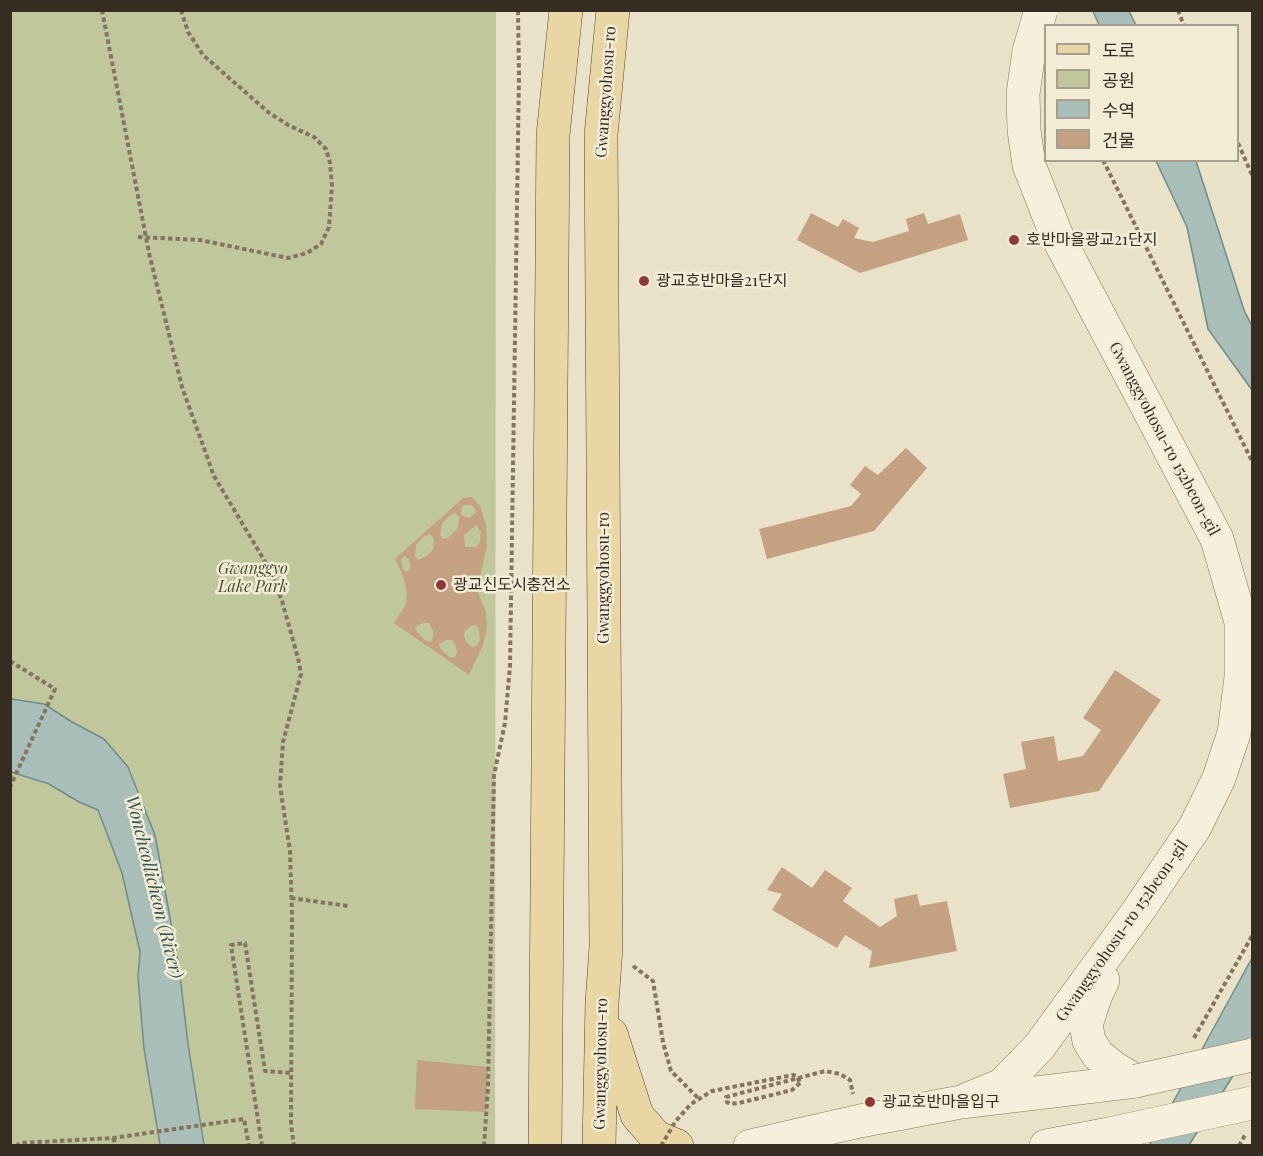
<!DOCTYPE html>
<meta charset="utf-8">
<style>
body{margin:0}
#map{position:relative;width:1263px;height:1156px;overflow:hidden;background:#eae2c8;font-family:"Playfair Display","Noto Sans KR",serif}
canvas{display:block}
.frame{position:absolute;inset:0;border:12px solid #362c21;pointer-events:none}
.legend{position:absolute;left:1044px;top:24px;width:195px;height:138px;box-sizing:border-box;background:#f2ecd7;border:2px solid #a79f8e;margin:0;padding:8px 10px;list-style:none;font-size:18px;color:#362c21}
.legend li{display:flex;align-items:center;gap:12px;height:30px}
.legend b{width:30px;border:2px solid #a79f8e}
</style>
<div id="map">
<canvas width="1263" height="1156"></canvas>
<div class="frame"></div>
<ul class="legend">
<li><b style="height:8px;background:#e8d7a5"></b>도로</li>
<li><b style="height:16px;background:#c0c79d"></b>공원</li>
<li><b style="height:16px;background:#a9beb9"></b>수역</li>
<li><b style="height:16px;background:#c4a182"></b>건물</li>
</ul>
</div>
<script>
const ctx = document.querySelector('canvas').getContext('2d');
ctx.lineJoin = 'round';
function paint(path, color) { ctx.fillStyle = color; ctx.fill(path, 'evenodd'); }
const toPath = rows => new Path2D(rows.map(r => 'M' + r).join(''));
function trace(path, color, width, dash) { ctx.strokeStyle = color; ctx.lineWidth = width; ctx.lineCap = dash ? 'butt' : 'round'; ctx.setLineDash(dash || []); ctx.stroke(path); }
function label(font, color, halo, rows, align = 'center') {
  ctx.font = font + ' "Playfair Display","Noto Sans KR",serif'; ctx.lineWidth = 5; ctx.setLineDash([]); ctx.textBaseline = 'middle'; ctx.strokeStyle = halo; ctx.fillStyle = color; for (const [text, x, y, turn = 0] of rows) {
    ctx.save(); ctx.translate(x, y); ctx.rotate((+turn || 0) * Math.PI / 180); ctx.textAlign = isNaN(turn) ? turn : align; if (halo) ctx.strokeText(text, 0, 0); ctx.fillText(text, 0, 0); ctx.restore();
  }
}
paint(toPath([
 [10,11,496,11,495,1145,11,1145]
]), '#c0c79d');
const water = toPath([
 [1093,11,1129,11,1136,25,1099,25,1093,11],
 [1156,161,1196,161,1244,310,1252,326,1252,390,1208,329,1187,227,1156,161],
 [11,699,44,704,72,722,104,739,128,767,155,835,179,967,188,1044,204,1145,160,1145,144,1049,138,977,140,952,122,873,98,810,79,802,49,784,11,772,11,699],
 [1252,958,1252,1046,1189,1145,1149,1146,1252,958]
]);
paint(water, '#a9beb9');
trace(water, '#708c86', 1.5);
paint(toPath([
 [811,213,838,227,843,219,859,228,854,238,873,242,909,231,906,219,924,213,928,224,960,214,968,240,860,273,797,240],
 [906,448,927,468,874,531,767,559,759,529,851,506,861,494,850,485,865,466,878,475],
 [472,497,480,506,486,525,487,545,477,590,486,612,487,628,483,645,469,675,394,623,405,606,407,593,403,576,395,559,463,498],
 [466,505,471,505,475,508,476,513,469,518,461,515,462,506],
 [455,513,459,517,458,528,448,538,443,539,440,535,442,524,448,517],
 [476,525,481,532,480,542,476,547,465,547,464,535],
 [430,534,434,539,433,549,428,555,418,560,415,556,416,545,423,537],
 [404,556,409,559,410,564,410,569,406,572,403,569,401,559],
 [423,623,429,623,433,631,433,637,431,642,426,641,417,632,415,627],
 [472,625,476,625,479,629,480,640,476,646,472,647,465,640,464,634,466,630],
 [446,640,452,640,455,644,457,651,456,656,452,658,448,656,440,648,439,644],
 [1115,670,1161,700,1099,791,1010,808,1003,774,1026,769,1021,742,1054,736,1058,761,1083,756,1101,730,1083,718],
 [782,867,812,888,825,870,852,888,843,901,880,927,897,916,894,899,917,894,920,906,947,901,957,951,869,968,872,951,845,935,837,948,772,910,782,894,767,890],
 [417,1060,488,1067,486,1112,415,1109]
]), '#c4a182');
const minor = toPath([
 [1103,980,1095,997,1086,1025,1089,1041,1098,1055,1114,1068,1136,1081],
 [961,1102,1002,1085,1039,1047,1136,914,1195,827,1219,778,1234,733,1241,677,1241,622,1217,539,1056,234,1029,165,1024,130,1023,94,1029,51],
 [750,1146,860,1121,961,1102,1136,1081],
 [1046,1146,1109,1134]
]);
const major = toPath([
 [611,1034,637,1115,656,1137,677,1146],
 [545,1146,553,135,566,10],
 [599,1146,602,1003,606,947,601,135,613,10]
]);
trace(minor, '#84755f', 34);
trace(major, '#524333', 34);
trace(toPath([
 [102,10,149,253,182,387,214,476,270,570,282,601,298,658,301,674,283,742,280,786,290,851,292,913,291,1125,294,1146],
 [1178,10,1184,26],
 [1238,143,1252,175],
 [1103,160,1252,461],
 [138,237,200,240,288,258,307,253,321,244,329,227,332,186,330,163,326,149,314,137,288,125,268,112,203,55,188,32,181,10],
 [10,661,55,689,10,787],
 [291,898,348,906],
 [633,966,653,981,663,1042,671,1071,698,1098],
 [1194,1038,1252,936],
 [800,1083,792,1090,739,1103,730,1104,727,1102,726,1097,825,1071,840,1074,850,1080,853,1094],
 [113,1138,116,1146],
 [16,1146,20,1143,113,1138,244,1119,249,1146],
 [262,1146,231,945,245,943,265,1071,292,1073],
 [484,1146,488,1087,494,775,505,723,510,666,519,74,518,10],
 [1239,1146,1245,1135]
]), '#84755f', 4, [4.5, 3]);
trace(minor, '#f5efdb', 33);
trace(major, '#e8d7a5', 33);
const minorBridge = toPath([
 [1029,51,1041,10],
 [1136,1081,1252,1055],
 [1109,1134,1252,1103]
]);
trace(minorBridge, '#84755f', 34, []);
trace(toPath([
 [661,1146,675,1122,691,1104,712,1091,793,1075,797,1076,800,1083]
]), '#84755f', 4, [4.5, 3]);
trace(minorBridge, '#f5efdb', 33);
for (const [x, y, r, color] of [
 [1014,240,6,"#8c3a36"],
 [644,281,6,"#8c3a36"],
 [441,585,6,"#8c3a36"],
 [870,1102,6,"#8c3a36"]
]) { const dot = new Path2D(); dot.arc(x, y, r, 0, 2 * Math.PI); ctx.fillStyle = color; ctx.fill(dot); trace(dot, '#f2ecd7', 2); }
label('16px', '#362c21', '#f2ecd7', [
 ["Gwanggyohosu-ro",606,92,-86],
 ["Gwanggyohosu-ro 152beon-gil",1164,439,62],
 ["Gwanggyohosu-ro",604,578,-90],
 ["Gwanggyohosu-ro 152beon-gil",1122,931,-55],
 ["Gwanggyohosu-ro",601,1064,-89]
]);
label('16px', '#362c21', '#f2ecd7', [
 ["호반마을광교21단지",1026,240],
 ["광교호반마을21단지",656,281],
 ["광교신도시충전소",453,585],
 ["광교호반마을입구",882,1102]
], 'left');
label('italic 16px', '#45502a', '#f2ecd7', [
 ["Gwanggyo",253,569],
 ["Lake Park",253,587]
]);
label('italic 18px', '#325454', '#f2ecd7', [
 ["Woncheollicheon (River)",154,887,76]
]);
</script>
